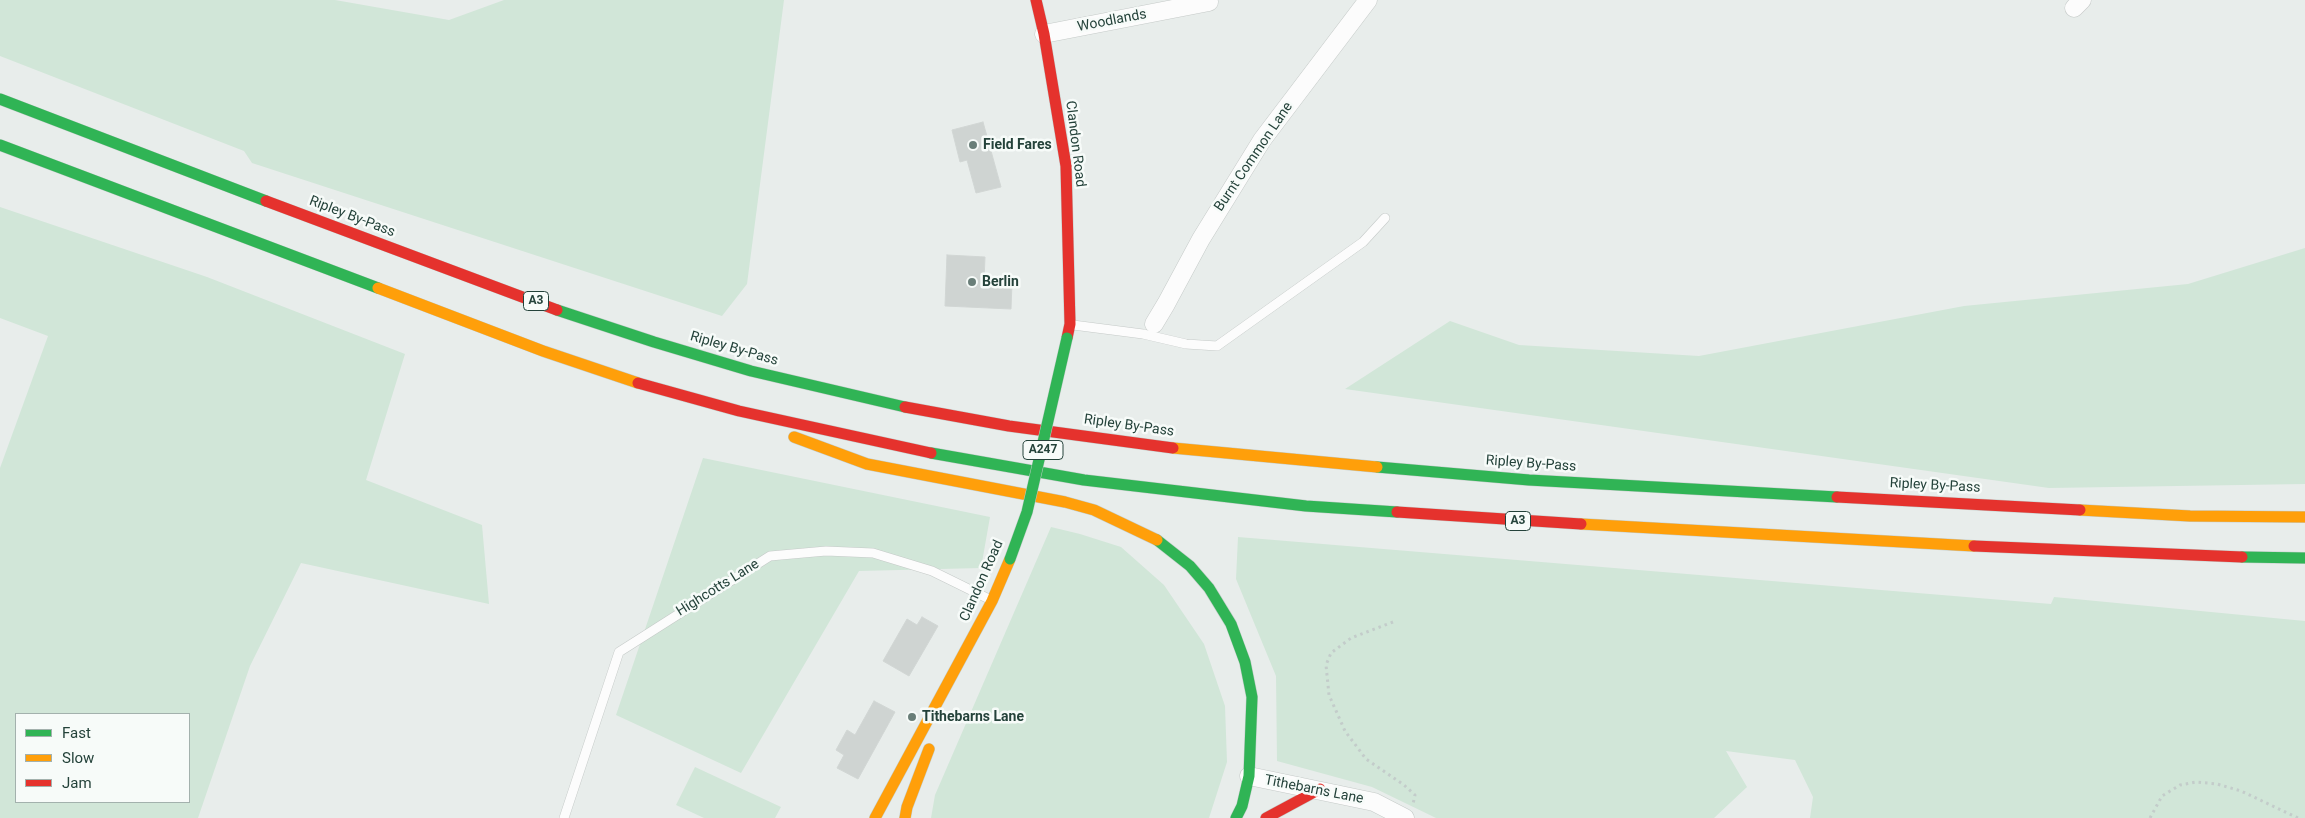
<!DOCTYPE html>
<style>
body{margin:0}
#map{position:relative;width:2305px;height:818px;overflow:hidden;background:#e8edeb;font-family:Roboto,sans-serif}
canvas{display:block}
.legend{position:absolute;left:15px;top:713px;width:175px;height:90px;box-sizing:border-box;background:#f7fbf9;border:1px solid #a3b1ad;margin:0;padding:6px 9px;list-style:none;font-size:15px;color:#24423a}
.legend li{display:flex;align-items:center;gap:10px;height:25px}
.legend b{width:25px;border:1px solid #a3b1ad}
</style>
<div id="map">
<canvas width="2305" height="818"></canvas>
<ul class="legend">
<li><b style="height:6px;background:#30b455"></b>Fast</li>
<li><b style="height:6px;background:#ff9f0a"></b>Slow</li>
<li><b style="height:6px;background:#e5322d"></b>Jam</li>
</ul>
</div>
<script>
const ctx = document.querySelector('canvas').getContext('2d');
ctx.lineJoin = 'round';
function paint(path, color) { ctx.fillStyle = color; ctx.fill(path, 'evenodd'); }
const toPath = rows => new Path2D(rows.map(r => 'M' + r).join(''));
function trace(path, color, width, dash) { ctx.strokeStyle = color; ctx.lineWidth = width; ctx.lineCap = dash ? 'butt' : 'round'; ctx.setLineDash(dash || []); ctx.stroke(path); }
function label(font, color, halo, rows, align = 'center') {
  ctx.font = font + ' Roboto,sans-serif'; ctx.lineWidth = 5; ctx.setLineDash([]); ctx.textBaseline = 'middle'; ctx.strokeStyle = halo; ctx.fillStyle = color; for (const [text, x, y, turn = 0] of rows) {
    ctx.save(); ctx.translate(x, y); ctx.rotate((+turn || 0) * Math.PI / 180); ctx.textAlign = isNaN(turn) ? turn : align; if (halo) ctx.strokeText(text, 0, 0); ctx.fillText(text, 0, 0); ctx.restore();
  }
}
paint(toPath([
 [0,0,335,0,449,20,504,0,784,0,747,284,722,316,252,163,244,151,0,56],
 [0,207,207,277,405,354,366,480,482,525,489,604,301,563,250,666,198,818,0,818,0,468,48,336,0,318],
 [16,714,189,714,189,802,16,802],
 [2305,248,2305,484,2049,488,1345,389,1450,321,1519,345,1699,356,1964,306,2188,284],
 [703,458,990,517,981,568,859,571,741,773,616,715],
 [1051,527,1080,534,1121,547,1164,585,1204,644,1225,706,1227,762,1209,818,931,818,935,795],
 [1238,537,2051,604,2054,597,2305,621,2305,818,1810,818,1813,797,1795,760,1726,751,1747,787,1714,818,1436,818,1372,787,1277,761,1276,676,1236,579],
 [695,767,781,807,775,818,704,818,676,805]
]), '#d1e6d8');
const building = toPath([
 [983,122,1001,187,976,193,967,160,960,162,952,130,983,122],
 [947,255,985,257,984,281,1012,283,1011,309,945,306,947,255],
 [922,617,938,626,909,676,883,661,907,619,917,625,922,617],
 [874,701,895,712,858,779,837,768,844,755,836,750,847,730,855,735,874,701]
]);
paint(building, '#cfd4d2');
trace(building, '#d1d6d4', 1);
const lane = toPath([
 [1073,325,1143,334,1186,344,1217,346,1363,242,1385,218],
 [564,818,619,652,770,556,826,551,873,553,932,571,991,600]
]);
const street = toPath([
 [2074,8,2082,0],
 [1044,34,1209,2],
 [1154,324,1166,304,1201,239,1262,140,1368,0],
 [1249,776,1374,802,1405,818]
]);
const fast = toPath([
 [0,99,266,201],
 [0,145,378,288],
 [557,310,654,342,751,371,905,407],
 [931,453,1084,480,1306,506,1397,512],
 [1377,467,1529,480,1837,497],
 [1157,540,1190,566,1209,588,1231,624,1245,662,1252,697,1249,776],
 [2242,557,2305,558],
 [1236,818,1242,806,1249,776]
]);
const slow = toPath([
 [378,288,543,351,638,383],
 [794,437,867,464,1065,502,1094,510,1157,540],
 [1173,448,1377,467],
 [2080,510,2190,516,2305,517],
 [1581,524,1974,546],
 [875,818,992,601,1010,559],
 [905,818,907,807,929,749]
]);
const jam = toPath([
 [1036,0,1044,34,1066,166,1070,324,1067,338],
 [266,201,557,310],
 [638,383,739,411,931,453],
 [905,407,1009,426,1173,448],
 [1837,497,2080,510],
 [1397,512,1581,524],
 [1974,546,2242,557],
 [1266,818,1320,789]
]);
trace(lane, '#c5cac8', 10);
trace(street, '#c5cac8', 19);
trace(fast, '#c3ccc9', 12);
trace(slow, '#c3ccc9', 12);
trace(jam, '#c3ccc9', 12);
trace(toPath([
 [1393,622,1351,638,1331,653,1326,665,1329,695,1345,731,1366,759,1404,785,1415,795,1413,804],
 [2150,818,2162,796,2180,785,2196,782,2217,784,2241,791,2298,818]
]), '#c3ccca', 3, [2.5, 4]);
trace(lane, '#fcfcfc', 9);
trace(street, '#fcfcfc', 18);
trace(fast, '#30b455', 11);
trace(slow, '#ff9f0a', 11);
trace(jam, '#e5322d', 11);
const fastBridge = toPath([
 [1010,559,1027,512,1067,338]
]);
trace(fastBridge, '#c3ccc9', 12, []);
trace(fastBridge, '#30b455', 11);
for (const [x, y, r, color] of [
 [973,145,5,"#697e78"],
 [972,282,5,"#697e78"],
 [912,717,5,"#697e78"]
]) { const dot = new Path2D(); dot.arc(x, y, r, 0, 2 * Math.PI); ctx.fillStyle = color; ctx.fill(dot); trace(dot, '#f7fbf9', 2); }
for (const [x, y, w] of [
 [536,301,25],
 [1043,450,40],
 [1518,521,25]
]) { const box = new Path2D(); box.roundRect(x - w / 2, y - 9.5, w, 19, 4); ctx.fillStyle = '#f7fbf9'; ctx.fill(box); trace(box, '#24423a', 1); }
label('bold 12px', '#24423a', null, [
 ["A3",536,301],
 ["A247",1043,450],
 ["A3",1518,521]
]);
label('14px', '#24423a', '#f7fbf9', [
 ["Woodlands",1112,21,-11],
 ["Clandon Road",1075,144,83],
 ["Burnt Common Lane",1254,157,-56],
 ["Ripley By-Pass",352,217,21],
 ["Ripley By-Pass",734,349,16],
 ["Ripley By-Pass",1129,426,8],
 ["Ripley By-Pass",1531,464,4],
 ["Ripley By-Pass",1935,486,3],
 ["Clandon Road",982,581,-66],
 ["Highcotts Lane",718,588,-32],
 ["Tithebarns Lane",1314,790,11]
]);
label('bold 14px', '#24423a', '#f7fbf9', [
 ["Field Fares",983,145],
 ["Berlin",982,282],
 ["Tithebarns Lane",922,717]
], 'left');
</script>
